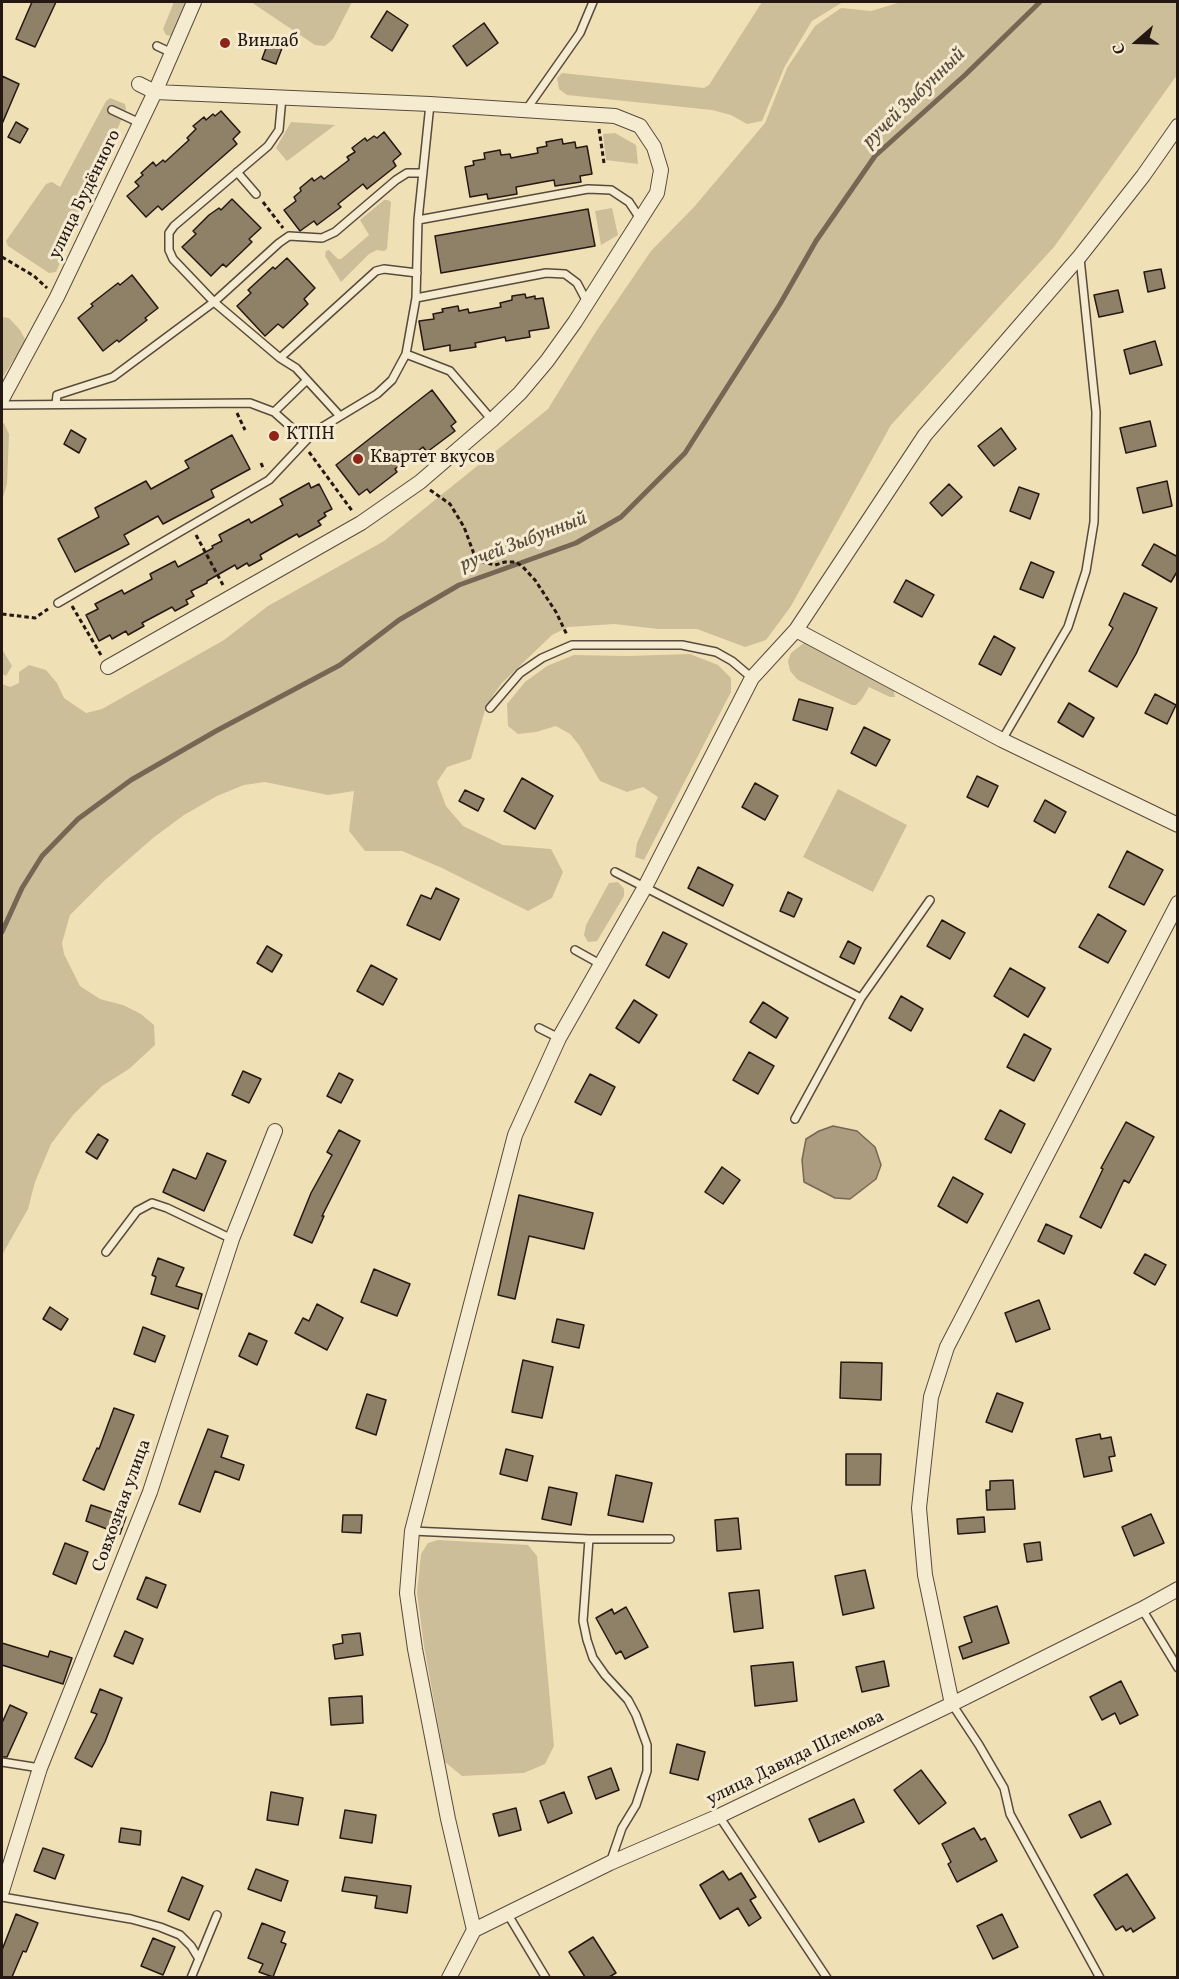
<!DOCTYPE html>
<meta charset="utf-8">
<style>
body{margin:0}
#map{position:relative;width:1179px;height:1979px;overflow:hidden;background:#f0e0b6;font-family:Vollkorn,serif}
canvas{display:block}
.frame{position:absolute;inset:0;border:3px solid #251813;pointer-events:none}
.north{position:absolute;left:1107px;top:12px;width:60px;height:60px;-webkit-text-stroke:4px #f5ebd0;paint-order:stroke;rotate:250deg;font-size:16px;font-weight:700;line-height:24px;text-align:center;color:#251813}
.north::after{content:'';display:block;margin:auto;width:21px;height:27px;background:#251813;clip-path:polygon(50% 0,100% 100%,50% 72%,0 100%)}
</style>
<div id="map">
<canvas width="1179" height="1979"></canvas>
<div class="frame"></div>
<div class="north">С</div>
</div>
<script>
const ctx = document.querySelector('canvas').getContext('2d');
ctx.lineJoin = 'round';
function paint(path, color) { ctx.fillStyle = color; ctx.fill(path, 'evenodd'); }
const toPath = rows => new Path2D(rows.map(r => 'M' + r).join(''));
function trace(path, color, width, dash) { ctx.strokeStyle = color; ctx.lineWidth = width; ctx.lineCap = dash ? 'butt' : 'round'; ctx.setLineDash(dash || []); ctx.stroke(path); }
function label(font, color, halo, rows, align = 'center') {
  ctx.font = font + ' Vollkorn,serif'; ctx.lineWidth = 6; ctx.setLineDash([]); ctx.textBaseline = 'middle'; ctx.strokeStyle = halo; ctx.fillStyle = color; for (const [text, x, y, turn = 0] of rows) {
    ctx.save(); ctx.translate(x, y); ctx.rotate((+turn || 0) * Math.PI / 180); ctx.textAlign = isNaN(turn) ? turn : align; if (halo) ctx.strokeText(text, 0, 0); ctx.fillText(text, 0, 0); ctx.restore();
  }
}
paint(toPath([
 [174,2,188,2,172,36,166,35,163,29],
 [251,2,352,2,333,39,325,46,315,45],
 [762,2,843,2,812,21,785,66,762,121,747,124,731,115,712,110,567,95,559,89,557,78,562,73,704,88,709,85],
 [901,2,1177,2,1177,75,1054,247,891,425,791,606,766,640,745,647,697,629,658,629,614,624,568,627,552,635,502,683,494,694,485,710,471,759,447,767,437,782,446,806,463,826,503,845,551,849,563,872,552,898,528,911,442,868,402,851,365,851,349,831,354,791,328,795,265,782,244,785,217,796,184,815,153,838,105,880,70,915,62,943,64,954,80,986,100,999,123,1005,141,1014,154,1025,155,1045,129,1069,102,1086,73,1115,51,1144,35,1182,28,1209,2,1255,2,684,10,687,19,683,19,672,29,665,46,670,57,683,64,698,86,713,102,709,224,640,268,606,384,541,548,409,595,333,651,251,694,207,765,123,787,68,815,26,841,8,871,11],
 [110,98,125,104,126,109,56,272,49,273,8,246,6,241,46,184,52,182,60,187,106,101],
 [291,122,335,125,287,161,276,148],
 [615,133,636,145,638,164,606,160,603,134],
 [384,200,388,200,391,202,387,249,384,251,377,250,369,254,341,282,325,256,326,251,329,250,338,259,341,259,369,235,360,220],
 [612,208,618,235,601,245,595,211],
 [2,317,9,318,20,330,26,341,2,378],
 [4,423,9,434,7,484,2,501,2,424],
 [805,642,893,688,895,697,890,697,869,687,862,699,856,705,852,705,798,680,790,671,788,661,791,653],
 [2,649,12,666,6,676,2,674],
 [690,654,718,665,731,678,731,692,644,860,635,857,637,843,658,797,643,787,627,792,600,781,579,745,570,734,556,726,536,732,518,734,508,726,507,704,525,682,547,666,574,655,627,656],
 [838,789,907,825,873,892,803,857],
 [618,882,624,889,624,896,597,941,588,942,584,935,586,925,609,883],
 [438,1540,528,1545,537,1556,554,1746,545,1764,524,1773,462,1776,445,1762,424,1646,417,1593,421,1554,428,1543]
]), '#cdbe9a');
const water = toPath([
 [833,1126,857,1131,875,1147,881,1165,876,1179,850,1199,835,1198,804,1182,802,1160,806,1139,819,1131,833,1126]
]);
paint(water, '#ab9c7f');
trace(water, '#756754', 1.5);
trace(toPath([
 [2,932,22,888,42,856,78,819,131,780,216,731,340,665,399,620,459,585,576,543,621,517,685,453,780,304,816,241,875,156,965,75,1040,2]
]), '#756754', 5);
const building = toPath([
 [32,2,56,2,35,47,16,39,32,2],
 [387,11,408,25,392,51,371,37,387,11],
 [484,23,498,43,467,66,453,46,484,23],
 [268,43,282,48,276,64,262,59,268,43],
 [2,76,19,84,2,124,2,76],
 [221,111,240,132,233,139,237,144,162,210,158,206,146,217,127,196,139,186,135,182,143,175,141,173,153,162,156,166,163,160,165,162,189,140,187,138,196,129,193,126,204,117,206,120,213,114,215,116,221,111],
 [16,122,28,129,20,143,8,137,16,122],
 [384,132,401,154,393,161,396,166,367,189,363,184,338,204,341,207,317,225,314,221,300,231,284,210,296,201,294,197,301,191,300,188,312,178,314,181,321,176,324,179,349,160,347,157,355,152,352,148,365,138,367,141,374,136,377,138,384,132],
 [562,139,563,144,575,142,576,148,587,146,592,174,580,176,581,182,555,186,554,180,516,187,517,194,488,199,487,194,470,197,465,167,474,165,473,161,485,159,484,153,500,150,501,155,510,154,511,158,538,153,537,148,547,146,546,142,562,139],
 [232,199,261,228,249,239,252,242,226,267,223,264,211,276,182,247,196,234,193,231,209,215,219,208,221,210,232,199],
 [588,209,595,246,441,273,435,236,588,209],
 [287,258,315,288,304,299,308,304,283,328,278,324,265,336,237,306,251,293,248,290,273,267,275,269,287,258],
 [1161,269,1165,288,1148,292,1144,272,1161,269],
 [132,275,158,308,145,318,147,320,119,342,117,340,103,351,78,318,93,306,91,304,118,283,120,285,132,275],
 [1118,290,1123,312,1099,317,1094,295,1118,290],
 [525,294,526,298,535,296,535,299,543,298,549,328,529,331,530,337,506,341,505,337,475,343,476,347,450,351,450,345,424,350,419,321,434,319,433,314,443,312,442,309,458,306,459,311,468,309,469,313,501,307,500,303,512,300,512,296,525,294],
 [1155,341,1162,365,1130,374,1124,350,1155,341],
 [432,390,456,422,451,426,455,431,427,452,423,447,395,469,397,472,370,493,367,489,359,495,336,465,432,390],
 [1150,421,1156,446,1126,453,1120,428,1150,421],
 [1001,428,1016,449,994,466,978,446,1001,428],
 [71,430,86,439,79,453,64,444,71,430],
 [232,435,250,469,211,490,214,497,163,524,158,516,124,535,129,544,75,572,58,539,99,517,95,508,146,481,151,489,189,468,185,461,232,435],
 [1167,481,1172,506,1143,513,1137,488,1167,481],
 [309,483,311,488,319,484,332,509,324,513,326,516,318,521,321,525,299,537,297,534,288,539,260,555,262,559,249,566,247,563,237,569,235,565,207,581,207,583,191,591,194,596,186,600,188,604,175,611,172,607,142,623,144,626,128,635,126,631,112,639,110,635,99,641,86,615,98,609,95,604,122,590,124,594,152,579,150,574,175,561,178,567,213,548,212,546,222,541,219,535,249,519,251,523,283,505,280,499,309,483],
 [949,484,962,497,942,516,930,503,949,484],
 [1019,487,1039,494,1030,519,1010,511,1019,487],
 [1154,544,1178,557,1178,570,1171,582,1142,565,1154,544],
 [1031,562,1054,572,1043,598,1020,589,1031,562],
 [906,580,934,595,922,617,894,602,906,580],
 [1124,593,1157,608,1136,654,1117,687,1089,671,1113,628,1109,625,1124,593],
 [994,636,1015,648,1001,675,979,664,994,636],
 [1155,694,1176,705,1167,724,1145,713,1155,694],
 [799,699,833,708,827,730,793,720,799,699],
 [1069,703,1094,718,1083,737,1058,722,1069,703],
 [864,727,890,740,876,766,851,753,864,727],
 [977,776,998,786,988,807,967,797,977,776],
 [522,778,553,796,535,829,504,811,522,778],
 [755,783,778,796,765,820,742,807,755,783],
 [465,790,484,799,478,811,459,801,465,790],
 [1045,800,1066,812,1055,833,1034,821,1045,800],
 [1127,851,1163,870,1144,905,1109,887,1127,851],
 [698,867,733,885,723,906,688,888,698,867],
 [436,888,459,899,440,940,407,925,421,895,431,899,436,888],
 [788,892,802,899,794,917,780,911,788,892],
 [1098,914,1126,931,1108,963,1079,947,1098,914],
 [942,920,965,933,950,959,927,946,942,920],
 [663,932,687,944,669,978,646,965,663,932],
 [848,941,861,948,854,964,840,957,848,941],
 [267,946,282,955,272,972,257,963,267,946],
 [371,965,397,979,383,1005,357,991,371,965],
 [1010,968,1045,988,1028,1017,994,996,1010,968],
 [901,996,923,1009,911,1031,889,1018,901,996],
 [634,1000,657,1015,639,1043,616,1028,634,1000],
 [763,1002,788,1018,776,1038,750,1022,763,1002],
 [1024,1034,1051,1049,1034,1081,1007,1067,1024,1034],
 [749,1052,774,1066,758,1094,733,1080,749,1052],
 [243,1071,261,1079,249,1103,232,1095,243,1071],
 [339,1073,353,1080,341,1103,327,1096,339,1073],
 [590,1074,615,1087,601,1115,575,1102,590,1074],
 [1000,1110,1025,1124,1011,1153,985,1139,1000,1110],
 [1126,1122,1154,1137,1129,1183,1124,1180,1101,1228,1080,1217,1103,1169,1101,1168,1126,1122],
 [339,1130,360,1141,322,1216,324,1216,312,1243,294,1235,311,1193,332,1155,327,1152,339,1130],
 [98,1134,108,1140,97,1159,86,1152,98,1134],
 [207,1153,226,1161,204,1211,163,1192,173,1169,196,1179,207,1153],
 [722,1167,740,1180,723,1204,705,1192,722,1167],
 [953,1177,983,1194,967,1223,938,1206,953,1177],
 [519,1195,593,1213,584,1249,529,1236,515,1299,498,1295,519,1195],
 [1046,1224,1072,1236,1064,1254,1038,1241,1046,1224],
 [1145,1254,1166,1265,1155,1285,1134,1273,1145,1254],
 [158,1258,184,1268,176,1286,202,1294,198,1309,151,1294,156,1277,152,1275,158,1258],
 [374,1269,410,1284,397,1316,361,1302,374,1269],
 [1039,1300,1050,1329,1016,1342,1005,1313,1039,1300],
 [317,1304,343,1318,327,1350,295,1333,303,1318,309,1321,317,1304],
 [50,1307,68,1319,61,1330,43,1319,50,1307],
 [557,1319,584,1325,579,1348,552,1342,557,1319],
 [143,1327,165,1336,155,1362,134,1354,143,1327],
 [249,1333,267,1341,257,1365,239,1356,249,1333],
 [523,1360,553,1367,542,1418,512,1412,523,1360],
 [841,1362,882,1363,881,1400,840,1398,841,1362],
 [997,1393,1023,1403,1012,1432,986,1422,997,1393],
 [367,1394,386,1400,376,1435,356,1428,367,1394],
 [114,1408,134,1415,104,1490,83,1480,97,1448,99,1449,114,1408],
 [208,1429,228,1436,221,1457,244,1465,239,1480,215,1471,200,1512,179,1504,208,1429],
 [1100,1434,1101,1439,1111,1437,1115,1456,1109,1457,1112,1471,1084,1477,1076,1439,1100,1434],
 [506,1449,533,1456,527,1481,500,1474,506,1449],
 [846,1454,881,1454,880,1485,846,1485,846,1454],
 [616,1475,652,1483,643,1522,608,1515,616,1475],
 [1013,1480,1015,1509,987,1510,986,1490,990,1490,990,1481,1013,1480],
 [549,1487,577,1493,571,1525,542,1519,549,1487],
 [91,1505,126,1517,120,1534,86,1521,91,1505],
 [1151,1514,1164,1543,1134,1556,1122,1527,1151,1514],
 [343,1515,362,1515,361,1533,342,1532,343,1515],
 [984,1517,985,1532,958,1534,957,1519,984,1517],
 [738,1518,741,1549,717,1551,715,1520,738,1518],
 [1040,1542,1042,1560,1027,1562,1024,1544,1040,1542],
 [65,1543,88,1552,76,1584,53,1574,65,1543],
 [865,1570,874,1608,843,1615,835,1576,865,1570],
 [146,1577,166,1585,157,1608,137,1599,146,1577],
 [759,1590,763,1628,734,1632,729,1593,759,1590],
 [997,1606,1009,1643,963,1659,959,1647,972,1642,964,1617,997,1606],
 [626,1607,648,1647,625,1659,621,1651,616,1654,596,1618,612,1609,614,1614,626,1607],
 [125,1631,143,1639,133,1664,114,1656,125,1631],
 [360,1633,363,1655,335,1659,333,1645,343,1643,342,1635,360,1633],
 [2,1643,48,1657,50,1651,72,1658,63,1684,2,1665,2,1643],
 [884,1661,889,1686,862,1692,856,1667,884,1661],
 [793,1662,797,1701,755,1706,751,1666,793,1662],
 [1121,1681,1138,1715,1120,1724,1115,1713,1102,1720,1090,1697,1121,1681],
 [100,1689,122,1698,105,1742,92,1767,75,1758,97,1714,91,1712,100,1689],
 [362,1696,363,1723,331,1725,329,1698,362,1696],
 [10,1705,27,1713,7,1757,2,1757,2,1723,10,1705],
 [677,1744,705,1752,698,1780,670,1773,677,1744],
 [611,1768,619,1790,596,1799,588,1777,611,1768],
 [921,1770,946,1803,919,1824,894,1790,921,1770],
 [271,1792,303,1798,298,1825,267,1820,271,1792],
 [564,1792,572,1813,548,1823,540,1801,564,1792],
 [854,1799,864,1822,819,1842,809,1819,854,1799],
 [1100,1801,1111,1824,1081,1838,1069,1815,1100,1801],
 [516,1808,521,1830,499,1836,493,1814,516,1808],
 [345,1810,376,1815,372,1843,340,1838,345,1810],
 [121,1828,141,1831,140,1845,119,1842,121,1828],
 [974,1828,981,1840,985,1838,997,1861,957,1882,948,1864,951,1862,942,1844,974,1828],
 [43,1848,64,1855,55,1879,34,1871,43,1848],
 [256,1869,288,1881,281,1901,248,1889,256,1869],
 [723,1871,729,1880,741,1873,756,1897,750,1900,761,1918,749,1926,738,1908,720,1919,700,1885,723,1871],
 [1127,1874,1155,1918,1133,1932,1131,1928,1126,1931,1123,1926,1116,1930,1094,1895,1127,1874],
 [182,1877,203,1886,189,1920,168,1911,182,1877],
 [345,1877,411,1886,407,1913,375,1908,377,1896,342,1891,345,1877],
 [16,1914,38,1923,26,1952,23,1951,12,1977,2,1977,2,1950,16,1914],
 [1002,1914,1018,1947,993,1959,977,1926,1002,1914],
 [262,1923,285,1932,281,1942,286,1944,273,1977,259,1972,263,1964,248,1958,262,1923],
 [593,1937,616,1973,609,1977,585,1977,569,1952,593,1937],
 [153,1938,175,1947,163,1975,141,1966,153,1938]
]);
paint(building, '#8f8068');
trace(building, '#251813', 1.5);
const lane = toPath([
 [157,46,172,53],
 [282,97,279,130,268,146,174,226,169,233,169,250,173,259,214,302,280,358,296,368,339,415],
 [112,110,140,123],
 [526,110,580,33,593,2],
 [237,172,256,194],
 [418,220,430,104],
 [416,298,546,273,565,274,577,283,587,302],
 [406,354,450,371,492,420],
 [280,358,376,271,384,269,417,273],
 [56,404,57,395,113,377,214,302,279,243,289,236,322,238,335,232,396,180,407,173,423,173],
 [2,405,250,403,274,412,292,428,303,443],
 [274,412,307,380],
 [58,603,269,480,314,432,377,394,392,380,406,354,416,298,418,220,588,189,611,190,629,202,641,220],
 [490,708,520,673,542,658,572,645,682,645,716,652,732,661,752,678],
 [1002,740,1068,627,1086,571,1094,522,1096,412,1080,258],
 [615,872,861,998],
 [575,950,600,964],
 [539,1028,559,1038],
 [795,1119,861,998,930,900],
 [106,1252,137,1211,152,1203,167,1208,232,1239],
 [412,1531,589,1539,670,1539],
 [589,1539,583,1621,587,1640,593,1658,605,1675,628,1700,636,1715,647,1745,647,1771,636,1805,622,1828,610,1863],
 [1142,1609,1178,1668],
 [952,1704,979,1745,1004,1788,1010,1814,1100,1978],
 [2,1762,40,1768],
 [719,1816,827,1978],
 [2,1897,131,1919,160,1927,180,1935,191,1946,199,1959],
 [507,1913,546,1978],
 [191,1978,217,1915]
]);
const street = toPath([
 [2,399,57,297,155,92,194,2],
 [796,630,925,435,1080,256,1143,176,1178,126],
 [108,667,361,523,420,482,492,420,520,393,547,361,575,322,657,193,661,170,654,147,640,126,615,116,430,104,155,92,139,84],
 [952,1704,925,1575,919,1508,931,1397,947,1347,1178,903],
 [2,1891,40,1768,150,1492,232,1239,275,1131],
 [474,1930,448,1819,415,1649,407,1593,412,1531,515,1135,559,1038,645,887,752,678,796,630,1002,740,1178,825],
 [449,1978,474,1930,610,1863,719,1816,952,1704,1142,1609,1178,1589]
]);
trace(lane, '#584a3c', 10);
trace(street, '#584a3c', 16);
trace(toPath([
 [599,129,604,163],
 [263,202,283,228],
 [2,257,34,276,47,288],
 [237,413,245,430],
 [309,452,353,512],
 [261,463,264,470],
 [430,490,450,504,464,527,474,554,482,562,495,565,505,562,516,562,523,567,535,580,556,612,567,635],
 [196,535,223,585],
 [72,606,101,655],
 [2,614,35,618,48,609]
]), '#251813', 3, [4.5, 3]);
trace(lane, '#f5ebd0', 7);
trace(street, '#f5ebd0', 14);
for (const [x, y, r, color] of [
 [225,43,6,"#8f2418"],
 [274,436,6,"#8f2418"],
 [358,459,6,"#8f2418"]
]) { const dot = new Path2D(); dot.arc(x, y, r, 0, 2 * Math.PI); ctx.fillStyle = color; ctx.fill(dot); trace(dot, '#f5ebd0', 2); }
label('18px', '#251813', '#f5ebd0', [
 ["Винлаб",237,43],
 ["КТПН",286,436],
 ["Квартет вкусов",370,459]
], 'left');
label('18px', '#251813', '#f5ebd0', [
 ["улица Будённого",86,195,-64],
 ["Совхозная улица",123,1506,-70],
 ["улица Давида Шлемова",796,1759,-26]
]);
label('italic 20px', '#5b4d3e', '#f5ebd0', [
 ["ручей Зыбунный",915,99,-44],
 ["ручей Зыбунный",524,543,-21]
]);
</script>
